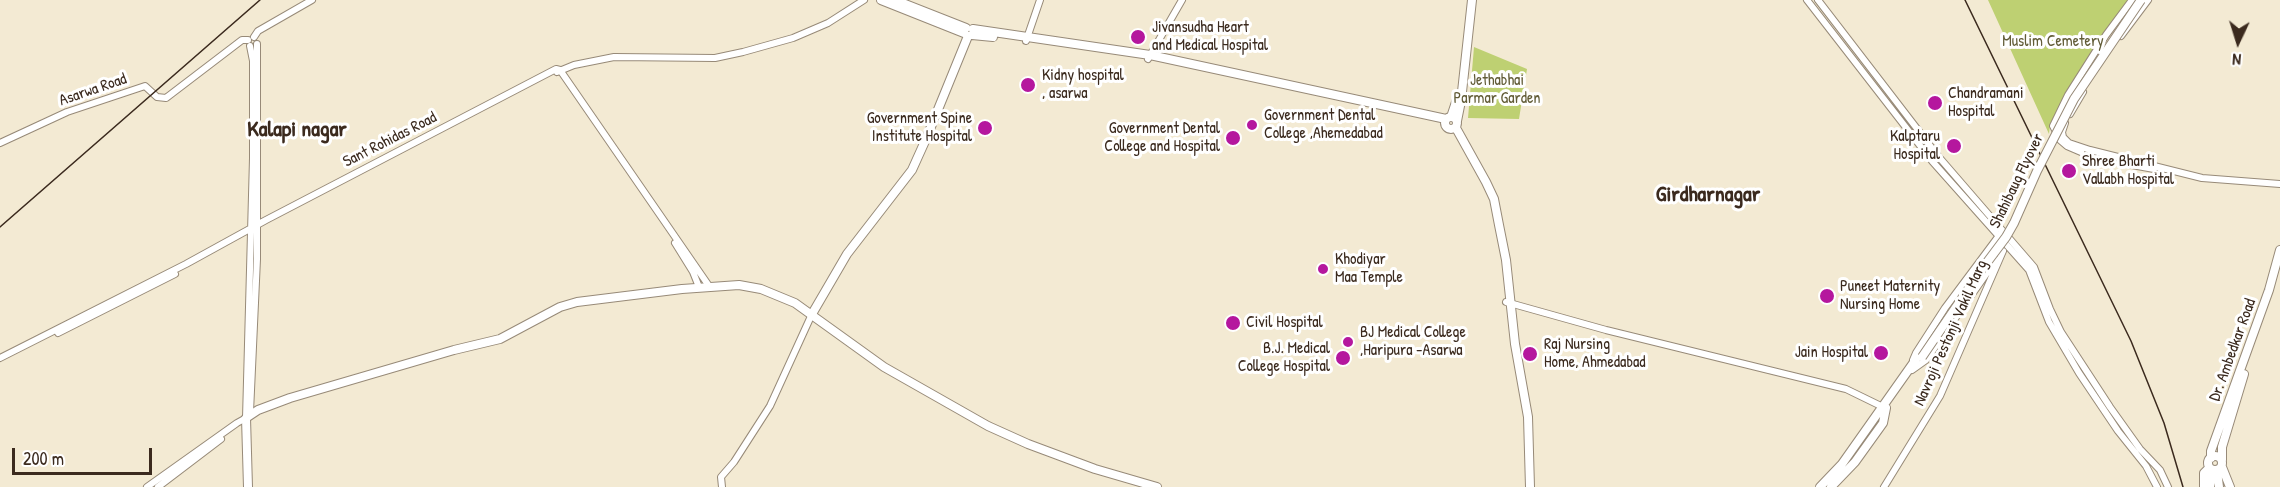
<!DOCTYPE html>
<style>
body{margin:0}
#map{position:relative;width:2280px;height:487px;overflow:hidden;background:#f3ead3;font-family:"Patrick Hand",sans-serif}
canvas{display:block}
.north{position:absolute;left:2208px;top:12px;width:60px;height:60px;-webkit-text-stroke:4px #fff;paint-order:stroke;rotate:184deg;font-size:16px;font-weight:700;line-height:24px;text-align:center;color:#3b2a1e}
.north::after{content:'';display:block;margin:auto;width:21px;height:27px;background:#3b2a1e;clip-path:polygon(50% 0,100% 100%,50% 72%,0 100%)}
.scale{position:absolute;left:12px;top:448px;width:140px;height:27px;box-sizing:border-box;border:3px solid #3b2a1e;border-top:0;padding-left:8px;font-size:18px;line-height:21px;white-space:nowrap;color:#3b2a1e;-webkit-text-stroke:4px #fff;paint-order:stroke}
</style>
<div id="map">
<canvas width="2280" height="487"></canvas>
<div class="north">N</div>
<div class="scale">200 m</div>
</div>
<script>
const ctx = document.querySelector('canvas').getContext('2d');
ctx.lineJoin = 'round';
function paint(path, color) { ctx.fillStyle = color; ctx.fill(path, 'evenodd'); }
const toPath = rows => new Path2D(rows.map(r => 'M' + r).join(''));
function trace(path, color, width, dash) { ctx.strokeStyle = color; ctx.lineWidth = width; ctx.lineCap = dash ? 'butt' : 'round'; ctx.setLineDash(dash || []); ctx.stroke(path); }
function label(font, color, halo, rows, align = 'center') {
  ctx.font = font + ' "Patrick Hand",sans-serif'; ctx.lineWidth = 6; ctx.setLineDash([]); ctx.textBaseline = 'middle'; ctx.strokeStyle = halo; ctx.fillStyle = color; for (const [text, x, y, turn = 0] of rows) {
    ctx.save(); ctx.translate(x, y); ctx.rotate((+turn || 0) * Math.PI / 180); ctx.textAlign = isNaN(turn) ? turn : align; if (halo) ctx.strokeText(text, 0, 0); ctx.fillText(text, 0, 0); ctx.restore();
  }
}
paint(toPath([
 [1988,0,2129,0,2050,125,2049,134],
 [1474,47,1527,69,1519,119,1468,118]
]), '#bed072');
const minor = toPath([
 [1807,0,1932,161,2029,270,2049,322,2079,373,2118,431,2146,466,2157,487],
 [1818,0,1938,156,2034,267,2050,309,2061,332,2110,407,2140,449,2160,470,2168,487],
 [2121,36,2148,0],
 [254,37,258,31,312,0],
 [1026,41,1040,0],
 [1148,59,1182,0],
 [557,72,574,65,614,57,715,58,743,52,793,38,828,23,864,0],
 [2070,114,2083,92],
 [2065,123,2062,132,2063,137,2069,143,2090,150,2202,178,2280,184],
 [0,143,67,112,145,86,157,97,166,98,242,40,248,40],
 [2081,152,2067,146,2060,140,2053,126,2068,95,2106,35,2132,0],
 [2132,165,2154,169],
 [675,243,693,272,699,287],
 [1506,302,1606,330,1846,389,1885,408],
 [58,333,175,274],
 [0,358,186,264,266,220,556,69,560,70,709,286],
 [1913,360,1916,353,1945,308,2001,233],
 [1912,370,1926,360,1996,260],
 [250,412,257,259,257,44],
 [147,487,237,423,246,418,253,158,253,61,250,46],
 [158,487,221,439],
 [722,487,721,477,734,462,770,406,812,314],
 [1884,487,1940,396,2003,251]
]);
const major = toPath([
 [881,0,964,33],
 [895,0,966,28],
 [973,29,1150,55,1446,119],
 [972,35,993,37],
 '1445 123a6 6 0 1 1 12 0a6 6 0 1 1-12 0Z',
 [1451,117,1457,99],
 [1457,121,1461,101,1472,0],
 [1456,128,1486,182,1494,199,1499,225,1506,260,1515,344,1528,417,1530,487],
 [812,314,847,254,912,170,926,139,968,36],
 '2208 463a7 7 0 1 1 14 0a7 7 0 1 1-14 0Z',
 [2211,458,2211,451,2269,290,2280,250],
 [2222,460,2222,447,2244,374],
 [2222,467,2230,487],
 [2217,471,2219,487],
 [248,487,246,418,258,410,290,398,454,350,500,339,560,307,577,302,682,289,739,285,761,289,795,303,884,367,988,426,1028,444,1095,469,1157,487],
 [1820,487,1842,464,1919,355],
 [1831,487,1855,462,1883,423,1886,408],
 [2204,487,2204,473,2209,468],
 [2210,487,2212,470]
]);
trace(minor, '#978a78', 8);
trace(major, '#978a78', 10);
trace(minor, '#fff', 6);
trace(major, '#fff', 8);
trace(toPath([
 [1965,0,2131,341,2164,423,2183,487],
 [0,227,260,0]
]), '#3b2a1e', 1.5);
const majorBridge = toPath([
 [1922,357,1982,269,2006,237,2014,223,2037,171,2074,99,2141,0]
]);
trace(majorBridge, '#978a78', 10, []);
trace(majorBridge, '#fff', 8);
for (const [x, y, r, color] of [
 [1138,37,8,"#b5179e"],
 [1028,85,8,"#b5179e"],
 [1935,103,8,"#b5179e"],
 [1252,125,6,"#b5179e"],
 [985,128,8,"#b5179e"],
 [1233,138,8,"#b5179e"],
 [1954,146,8,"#b5179e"],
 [2069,171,8,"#b5179e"],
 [1323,269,6,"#b5179e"],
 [1827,296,8,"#b5179e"],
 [1233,323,8,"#b5179e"],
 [1348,342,6,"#b5179e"],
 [1881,353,8,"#b5179e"],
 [1530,354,8,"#b5179e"],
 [1343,358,8,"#b5179e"]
]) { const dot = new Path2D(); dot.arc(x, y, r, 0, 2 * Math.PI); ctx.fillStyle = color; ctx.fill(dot); trace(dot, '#fff', 2); }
label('16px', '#3b2a1e', '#fff', [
 ["Jivansudha Heart",1152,28],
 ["and Medical Hospital",1152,46],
 ["Kidny hospital",1042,76],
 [", asarwa",1042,94],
 ["Chandramani",1948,94],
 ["Hospital",1948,112],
 ["Government Dental",1264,116],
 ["College ,Ahemedabad",1264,134],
 ["Government Spine",972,119,"right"],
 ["Institute Hospital",972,137,"right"],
 ["Government Dental",1220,129,"right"],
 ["College and Hospital",1220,147,"right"],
 ["Kalptaru",1940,137,"right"],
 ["Hospital",1940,155,"right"],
 ["Shree Bharti",2082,162],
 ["Vallabh Hospital",2082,180],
 ["Khodiyar",1335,260],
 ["Maa Temple",1335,278],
 ["Puneet Maternity",1840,287],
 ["Nursing Home",1840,305],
 ["Civil Hospital",1246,323],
 ["BJ Medical College",1360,333],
 [",Haripura -Asarwa",1360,351],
 ["Raj Nursing",1544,345],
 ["Home, Ahmedabad",1544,363],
 ["B.J. Medical",1330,349,"right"],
 ["College Hospital",1330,367,"right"],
 ["Jain Hospital",1868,353,"right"]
], 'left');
label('16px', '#625c37', '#fff', [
 ["Muslim Cemetery",2053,42],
 ["Jethabhai",1497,81],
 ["Parmar Garden",1497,99]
]);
label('16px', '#3b2a1e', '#fff', [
 ["Asarwa Road",93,90,-19],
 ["Sant Rohidas Road",390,140,-27],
 ["Shahibaug Flyover",2017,181,-64],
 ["Navroji Pestonji Vakil Marg",1951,333,-66],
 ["Dr. Ambedkar Road",2233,350,-70]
]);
label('bold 22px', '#3b2a1e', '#fff', [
 ["Kalapi nagar",297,130],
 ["Girdharnagar",1708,195]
]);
</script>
